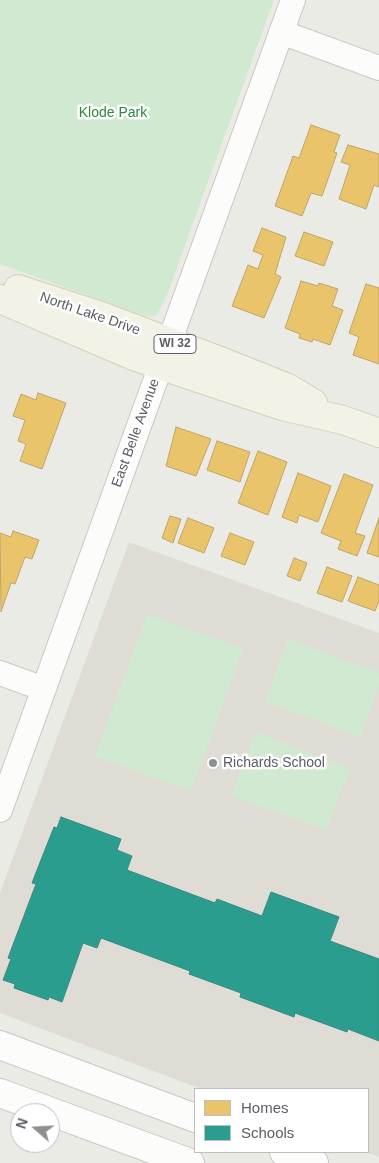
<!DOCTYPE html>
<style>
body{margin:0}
#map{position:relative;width:379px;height:1163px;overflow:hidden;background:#ebebe5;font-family:Helvetica,sans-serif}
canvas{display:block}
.legend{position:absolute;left:194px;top:1088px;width:175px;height:65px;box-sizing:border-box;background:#fff;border:1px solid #bdbec1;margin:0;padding:6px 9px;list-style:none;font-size:15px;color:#5a5d64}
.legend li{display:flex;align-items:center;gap:10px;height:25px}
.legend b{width:25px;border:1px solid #bdbec1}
.north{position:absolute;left:10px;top:1103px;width:50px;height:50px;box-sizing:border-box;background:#fff;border:1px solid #bdbec1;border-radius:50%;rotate:289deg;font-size:14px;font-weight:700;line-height:20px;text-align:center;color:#5a5d64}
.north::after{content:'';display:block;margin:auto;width:18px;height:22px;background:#8d8f91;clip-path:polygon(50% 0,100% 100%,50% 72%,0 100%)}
</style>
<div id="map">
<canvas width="379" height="1163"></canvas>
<ul class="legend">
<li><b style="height:14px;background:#e9c46a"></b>Homes</li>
<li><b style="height:14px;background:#2a9d8f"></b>Schools</li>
</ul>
<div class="north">N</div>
</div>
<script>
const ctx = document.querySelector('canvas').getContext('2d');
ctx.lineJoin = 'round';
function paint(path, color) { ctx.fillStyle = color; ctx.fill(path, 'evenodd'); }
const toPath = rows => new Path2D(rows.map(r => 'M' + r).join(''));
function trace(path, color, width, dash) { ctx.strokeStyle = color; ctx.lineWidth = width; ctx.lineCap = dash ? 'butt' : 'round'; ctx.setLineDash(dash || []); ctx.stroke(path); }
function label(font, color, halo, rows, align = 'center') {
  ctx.font = font + ' Helvetica,sans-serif'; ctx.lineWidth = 5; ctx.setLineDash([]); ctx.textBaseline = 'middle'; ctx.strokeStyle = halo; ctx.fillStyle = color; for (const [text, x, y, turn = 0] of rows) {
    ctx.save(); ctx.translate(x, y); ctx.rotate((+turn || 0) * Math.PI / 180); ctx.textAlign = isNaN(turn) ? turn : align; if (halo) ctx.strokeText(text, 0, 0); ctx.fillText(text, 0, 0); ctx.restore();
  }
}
paint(toPath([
 [129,542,379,633,379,1157,366,1152,368,1152,368,1089,201,1089,0,1013,0,893]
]), '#dedcd4');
paint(toPath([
 [0,0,274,0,167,295,157,315,151,317,144,316,0,264],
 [147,614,243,649,191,791,95,757],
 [288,639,379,673,379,685,360,737,265,702],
 [255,732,350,768,326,830,231,796]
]), '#d1e9d1');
const homes = toPath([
 [311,125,340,135,334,152,337,153,322,196,311,193,302,216,275,206,293,156,299,158,311,125],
 [348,145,379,154,379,187,374,185,366,209,339,199,350,165,341,162,348,145],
 [262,228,286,237,275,274,281,277,264,318,232,306,248,265,258,269,263,255,253,251,262,228],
 [304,232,333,242,324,266,295,256,304,232],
 [301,281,318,286,319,283,338,289,332,306,343,310,330,345,313,339,312,342,299,338,300,334,285,328,301,281],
 [366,284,379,288,379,364,353,355,359,337,349,333,366,284],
 [38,393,66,403,42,469,20,461,26,444,18,441,25,420,13,416,21,394,36,400,38,393],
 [176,427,211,439,196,476,166,466,176,427],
 [217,441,250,452,240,482,207,470,217,441],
 [258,451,287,462,268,515,238,503,258,451],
 [298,473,331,486,318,522,299,515,297,523,282,517,298,473],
 [344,474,373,485,355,533,365,536,357,556,338,549,341,541,321,533,344,474],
 [170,516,181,519,173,543,162,538,170,516],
 [188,518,214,528,204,553,178,543,188,518],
 [379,518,379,557,367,553,379,518],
 [13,531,39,540,32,559,25,557,15,584,11,583,1,612,0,533,11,537,13,531],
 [230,533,254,542,245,565,221,556,230,533],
 [294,558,307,563,300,581,287,576,294,558],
 [327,567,352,576,342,602,317,593,327,567],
 [358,577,379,585,379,601,375,611,348,601,358,577]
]);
paint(homes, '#e9c46a');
trace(homes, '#bea568', 1);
const schools = toPath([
 [61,817,121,839,117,850,132,856,127,870,215,903,217,899,262,916,271,892,339,917,330,941,379,959,379,1041,348,1029,347,1032,295,1013,294,1017,240,997,241,993,189,974,190,971,101,938,97,948,83,943,62,1002,49,997,48,1000,14,988,15,984,3,980,11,959,8,958,36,884,32,883,39,865,54,827,57,828,61,817]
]);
paint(schools, '#2a9d8f');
trace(schools, '#388a82', 1);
const street = toPath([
 [281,32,379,68],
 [0,673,44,689],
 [0,810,293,0]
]);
const secondary = toPath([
 [0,1045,195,1118],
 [0,1093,190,1163],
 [284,1152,314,1163]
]);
const primary = toPath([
 [18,289,101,316,223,362,288,388,313,403],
 [0,299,131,355,186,374,282,406,343,420,379,433]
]);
trace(street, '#c8c9c7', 26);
trace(secondary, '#c6c7c6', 30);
trace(primary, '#d5d0b1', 30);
trace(street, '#fcfcfb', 24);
trace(secondary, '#fcfcfb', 28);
trace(primary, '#f2f2e7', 28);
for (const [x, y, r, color] of [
 [213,763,5,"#8d8f91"]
]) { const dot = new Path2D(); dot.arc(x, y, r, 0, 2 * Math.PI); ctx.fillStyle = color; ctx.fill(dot); trace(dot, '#fff', 2); }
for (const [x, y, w] of [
 [175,344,42]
]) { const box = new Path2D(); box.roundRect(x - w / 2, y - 9.5, w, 19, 4); ctx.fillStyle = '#fff'; ctx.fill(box); trace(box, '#5a5d64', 1); }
label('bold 12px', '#5a5d64', null, [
 ["WI 32",175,344]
]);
label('14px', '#2e873c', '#fff', [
 ["Klode Park",113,113]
]);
label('14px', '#5a5d64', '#fff', [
 ["North Lake Drive",90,314,19],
 ["East Belle Avenue",136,433,-70]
]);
label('14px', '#5a5d64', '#fff', [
 ["Richards School",223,763]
], 'left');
</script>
